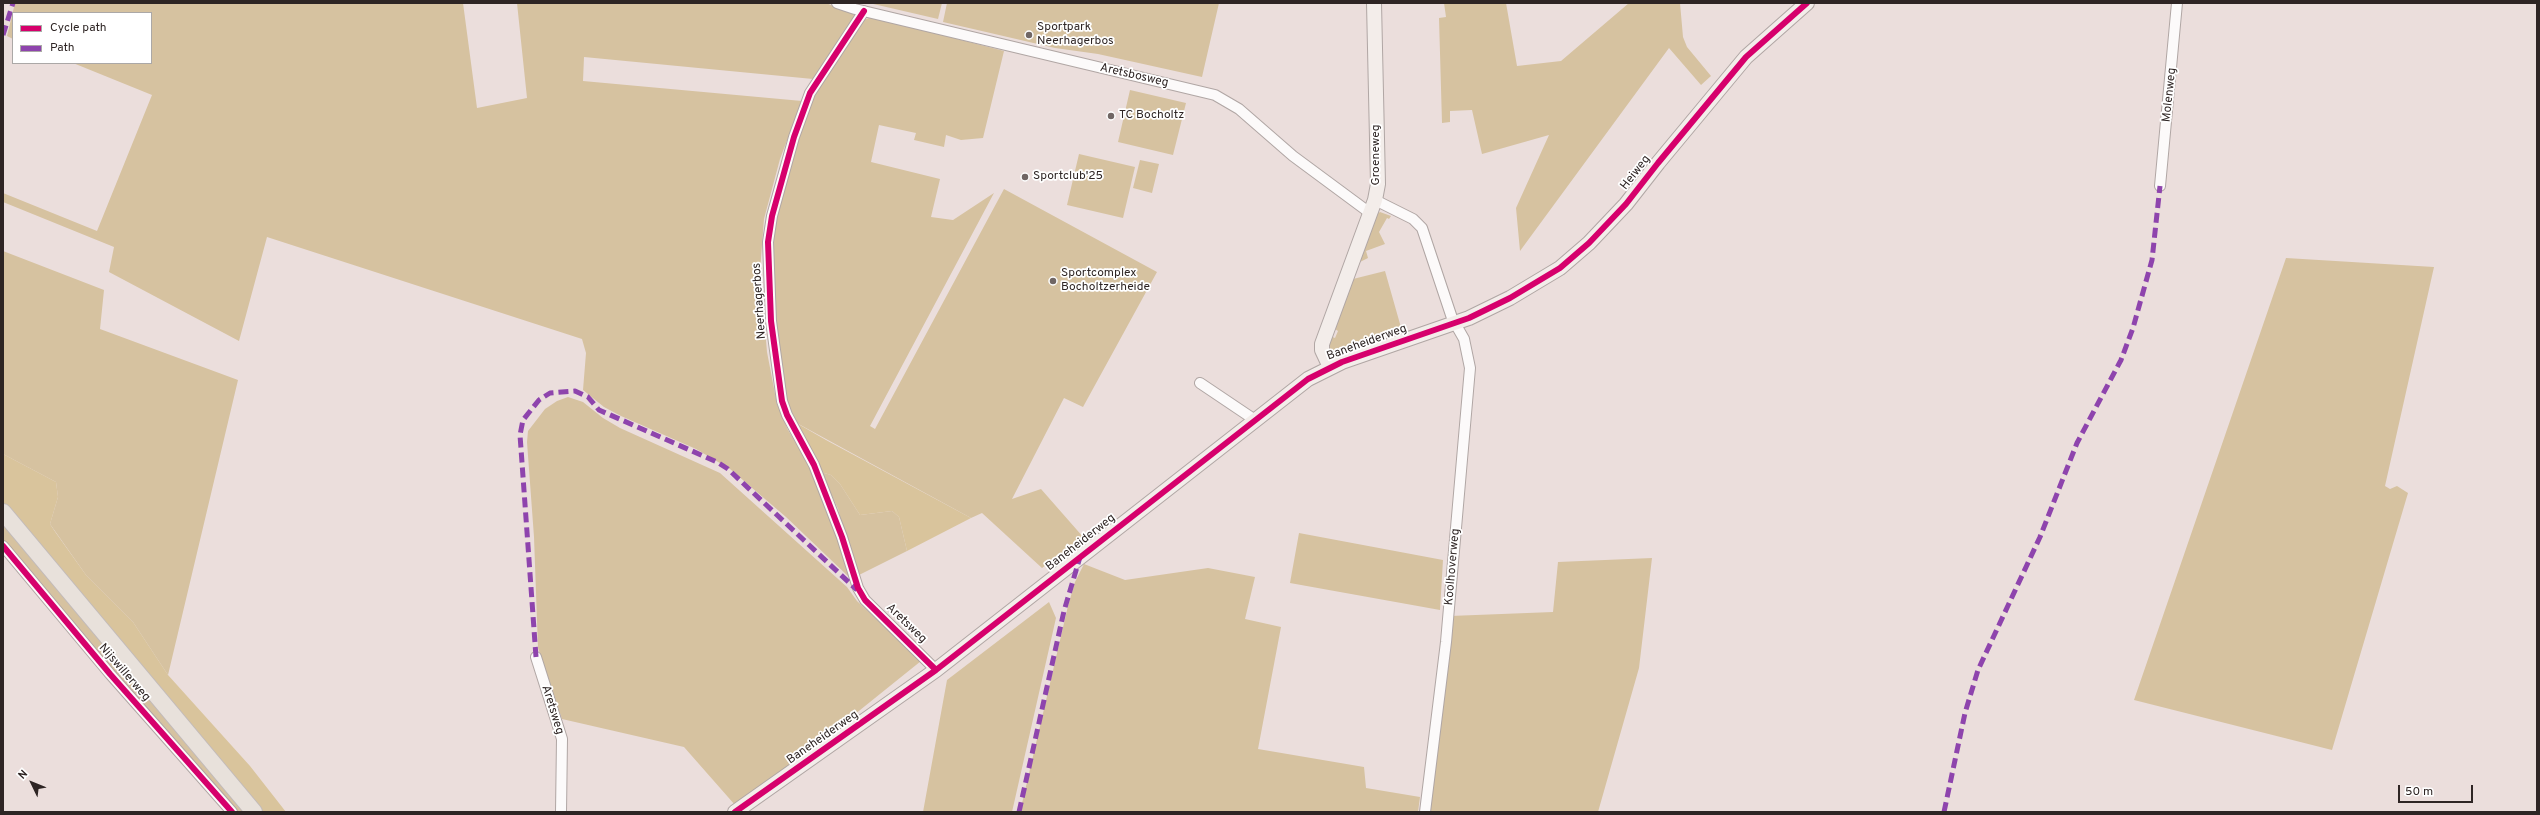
<!DOCTYPE html>
<style>
body{margin:0}
#map{position:relative;width:2540px;height:815px;overflow:hidden;background:#ebdedc;font-family:Overpass,sans-serif}
canvas{display:block}
.frame{position:absolute;inset:0;border:4px solid #2e2524;pointer-events:none}
.legend{position:absolute;left:12px;top:12px;width:140px;height:52px;box-sizing:border-box;background:#fff;border:1px solid #aba8a7;margin:0;padding:5px 7px;list-style:none;font-size:12px;color:#2e2524}
.legend li{display:flex;align-items:center;gap:8px;height:20px}
.legend b{width:20px;border:1px solid #aba8a7}
.north{position:absolute;left:12px;top:763px;width:40px;height:40px;-webkit-text-stroke:3px #fff;paint-order:stroke;rotate:313deg;font-size:11px;font-weight:700;line-height:16px;text-align:center;color:#2e2524}
.north::after{content:'';display:block;margin:auto;width:14px;height:18px;background:#2e2524;clip-path:polygon(50% 0,100% 100%,50% 72%,0 100%)}
.scale{position:absolute;left:2398px;top:785px;width:75px;height:18px;box-sizing:border-box;border:2px solid #2e2524;border-top:0;padding-left:5px;font-size:12px;line-height:14px;white-space:nowrap;color:#2e2524;-webkit-text-stroke:3px #fff;paint-order:stroke}
</style>
<div id="map">
<canvas width="2540" height="815"></canvas>
<div class="frame"></div>
<ul class="legend">
<li><b style="height:5px;background:#d6006c"></b>Cycle path</li>
<li><b style="height:5px;background:#8e44ad"></b>Path</li>
</ul>
<div class="north">N</div>
<div class="scale">50 m</div>
</div>
<script>
const ctx = document.querySelector('canvas').getContext('2d');
ctx.lineJoin = 'round';
function paint(path, color) { ctx.fillStyle = color; ctx.fill(path, 'evenodd'); }
const toPath = rows => new Path2D(rows.map(r => 'M' + r).join(''));
function trace(path, color, width, dash) { ctx.strokeStyle = color; ctx.lineWidth = width; ctx.lineCap = dash ? 'butt' : 'round'; ctx.setLineDash(dash || []); ctx.stroke(path); }
function label(font, color, halo, rows, align = 'center') {
  ctx.font = font + ' Overpass,sans-serif'; ctx.lineWidth = 3.5; ctx.setLineDash([]); ctx.textBaseline = 'middle'; ctx.strokeStyle = halo; ctx.fillStyle = color; for (const [text, x, y, turn = 0] of rows) {
    ctx.save(); ctx.translate(x, y); ctx.rotate((+turn || 0) * Math.PI / 180); ctx.textAlign = isNaN(turn) ? turn : align; if (halo) ctx.strokeText(text, 0, 0); ctx.fillText(text, 0, 0); ctx.restore();
  }
}
paint(toPath([
 [15,3,463,3,477,108,527,98,517,3,826,3,855,15,813,79,584,57,583,81,802,101,780,159,764,219,760,271,767,352,777,404,788,430,821,485,850,578,786,517,730,469,696,449,621,416,604,407,583,390,586,353,582,339,267,237,239,341,109,272,114,247,3,202,3,193,97,231,152,95,73,63,151,63,151,13,13,13,13,39,7,36],
 [869,3,942,3,938,19],
 [947,3,1219,3,1202,77,1098,54,1055,48,943,22],
 [1444,3,1506,3,1517,66,1561,61,1629,3,1680,3,1683,37,1687,47,1711,76,1701,85,1669,48,1520,251,1516,208,1549,135,1482,154,1472,110,1450,111,1450,122,1442,123,1439,18,1446,17],
 [872,17,1004,51,983,138,961,140,946,135,944,147,914,140,916,133,879,125,871,162,940,179,931,217,953,220,994,193,870,426,875,429,1004,189,1157,272,1083,407,1064,398,1012,499,1041,489,1084,538,1042,568,982,513,971,518,793,421,781,381,770,247,788,162,818,84,863,20],
 [1130,90,1186,103,1173,155,1118,142],
 [1079,154,1135,167,1123,218,1067,205],
 [1140,160,1159,164,1152,193,1133,188],
 [1380,212,1391,216,1389,219,1387,218,1379,232,1385,244,1366,251,1368,258,1358,263,1377,214],
 [3,251,104,290,100,329,238,380,168,675,133,622,86,575,50,524,58,497,56,482,3,454],
 [2286,258,2434,267,2385,486,2390,489,2397,486,2408,493,2332,750,2134,700],
 [1385,271,1402,331,1366,339,1337,354,1331,352,1326,347,1330,336,1335,338,1338,331,1335,329,1353,279],
 [568,397,583,402,603,418,620,428,720,473,847,587,857,601,921,661,783,772,735,805,684,747,562,719,538,648,534,537,527,442,528,431,545,409,557,401],
 [821,472,831,475,840,484,860,515,892,511,899,517,907,551,857,576,838,509],
 [3,524,120,665,245,812,236,812,3,542],
 [1299,533,1443,560,1440,610,1290,583],
 [1652,558,1639,668,1598,812,1429,812,1450,616,1553,612,1558,562],
 [1084,564,1125,580,1208,568,1255,577,1245,619,1281,627,1258,749,1364,767,1366,788,1420,797,1418,812,1020,812,1068,606,1075,582],
 [1049,602,1056,618,1012,812,923,812,947,680]
]), '#d6c2a0');
paint(toPath([
 [793,421,826,440,971,518,907,551,899,517,892,511,860,515,840,484,831,475,821,472],
 [3,454,56,482,58,497,50,524,56,533,86,575,133,622,168,675,250,766,286,812,263,812,3,503]
]), '#d9c49c');
const street = toPath([
 [837,3,855,9,1215,95,1239,109,1293,156,1370,213],
 [864,11,810,93,794,137,772,216,768,242,771,321,782,401,787,415,814,465,842,537,858,588,865,600,936,670],
 [2160,186,2177,3],
 [1375,200,1413,219,1422,228,1452,318,1464,339,1470,368,1446,642,1425,812],
 [1200,383,1255,420],
 [3,546,110,674,232,812],
 [536,657,562,739,561,812]
]);
const secondary = toPath([
 [1330,367,1322,350,1322,344,1375,200,1378,184,1374,3],
 [735,812,936,670,1308,379,1342,362,1469,318,1510,298,1560,268,1589,243,1626,204,1658,163,1746,57,1807,3]
]);
const primary = toPath([
 [3,512,254,812]
]);
trace(street, '#b0a6a4', 12);
trace(secondary, '#b0a6a4', 16);
trace(primary, '#c2bbba', 18);
trace(street, '#fcfafa', 10);
trace(secondary, '#f3edea', 14);
trace(primary, '#e8e1db', 16);
trace(toPath([
 [3,35,13,3],
 [536,657,520,435,523,420,539,400,550,393,575,391,588,397,599,410,717,462,728,469,857,590],
 [1019,812,1064,611,1080,557],
 [1944,812,1965,713,1978,670,2040,537,2077,443,2121,360,2133,328,2152,260,2160,186]
]), '#8e44ad', 5, [10, 5]);
trace(toPath([
 [864,11,810,93,794,137,772,216,768,242,771,321,782,401,787,415,814,465,842,537,858,588,865,600,936,670],
 [3,546,110,674,232,812],
 [735,812,936,670,1308,379,1342,362,1469,318,1510,298,1560,268,1589,243,1626,204,1658,163,1746,57,1807,3]
]), '#d6006c', 6);
for (const [x, y, r, color] of [
 [1029,35,4,"#706664"],
 [1111,116,4,"#706664"],
 [1025,177,4,"#706664"],
 [1053,281,4,"#706664"]
]) { const dot = new Path2D(); dot.arc(x, y, r, 0, 2 * Math.PI); ctx.fillStyle = color; ctx.fill(dot); trace(dot, '#fff', 1.5); }
label('12px', '#2e2524', '#fff', [
 ["Sportpark",1037,28],
 ["Neerhagerbos",1037,42],
 ["TC Bocholtz",1119,116],
 ["Sportclub'25",1033,177],
 ["Sportcomplex",1061,274],
 ["Bocholtzerheide",1061,288]
], 'left');
label('12px', '#2e2524', '#fff', [
 ["Aretsbosweg",1134,76,13],
 ["Molenweg",2170,95,-84],
 ["Groeneweg",1377,155,-90],
 ["Heiweg",1636,173,-52],
 ["Neerhagerbos",760,301,-94],
 ["Baneheiderweg",1367,343,-20],
 ["Baneheiderweg",1081,543,-38],
 ["Koolhoverweg",1453,567,-85],
 ["Aretsweg",906,624,44],
 ["Nijswillerweg",124,673,49],
 ["Aretsweg",552,710,73],
 ["Baneheiderweg",823,738,-35]
]);
</script>
